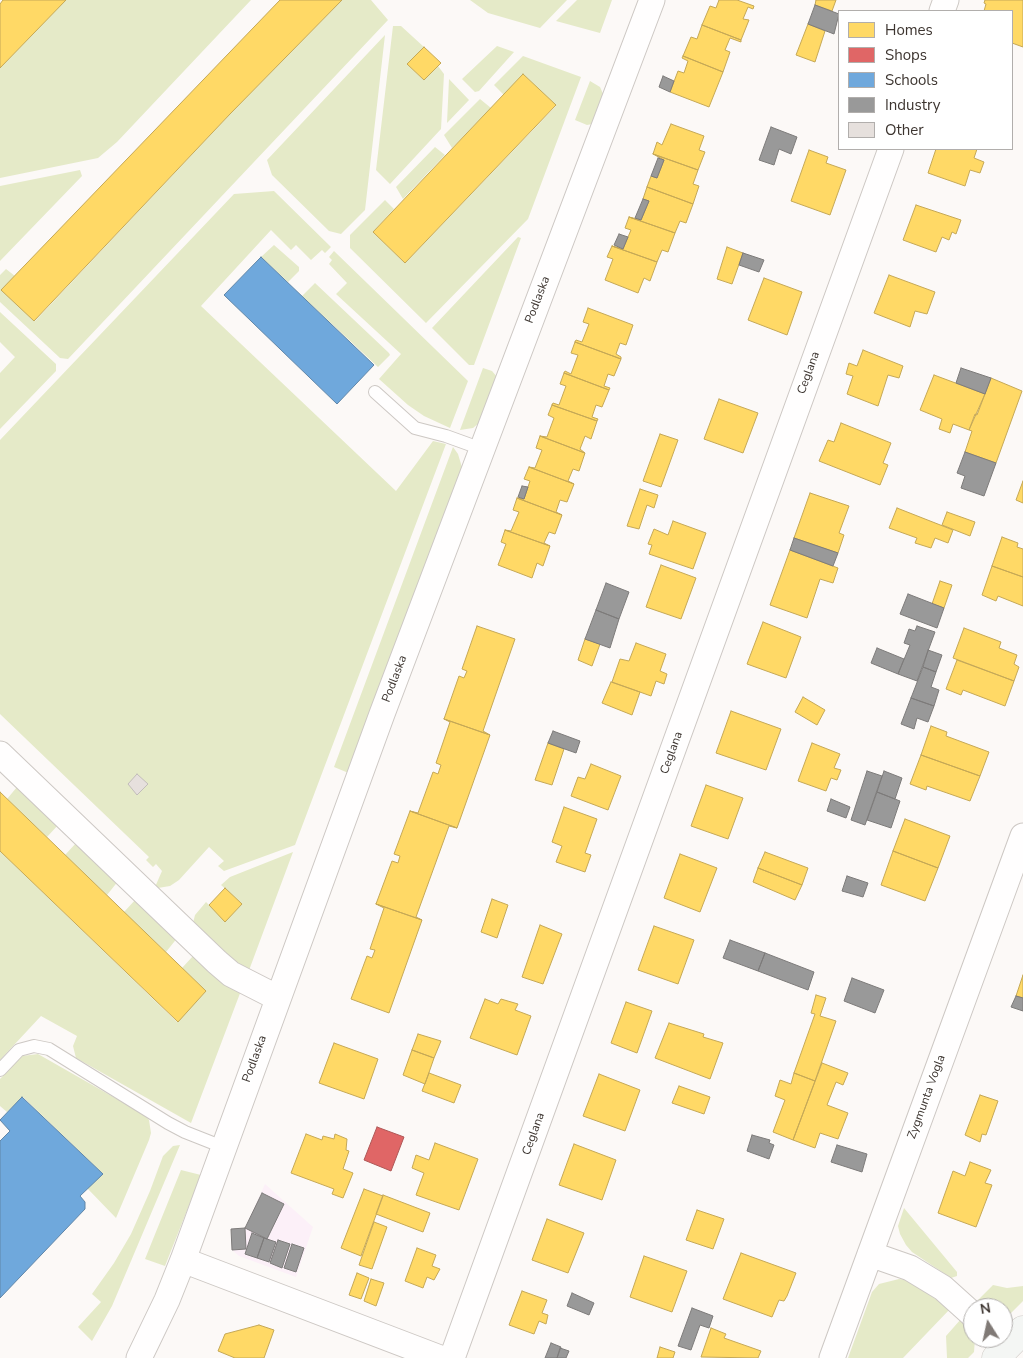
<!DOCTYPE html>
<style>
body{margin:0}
#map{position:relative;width:1023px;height:1358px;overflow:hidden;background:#fcf9f7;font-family:"Nunito Sans",sans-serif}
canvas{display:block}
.legend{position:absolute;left:838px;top:10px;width:175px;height:140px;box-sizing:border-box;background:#fff;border:1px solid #b1aeac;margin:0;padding:6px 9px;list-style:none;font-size:15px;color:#3d3530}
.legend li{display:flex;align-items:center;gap:10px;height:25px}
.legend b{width:25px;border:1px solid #b1aeac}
.north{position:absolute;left:963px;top:1298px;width:50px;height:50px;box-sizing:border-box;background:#fff;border:1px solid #b1aeac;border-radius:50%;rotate:350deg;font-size:14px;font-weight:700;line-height:20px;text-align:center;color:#3d3530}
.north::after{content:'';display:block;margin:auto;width:18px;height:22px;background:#807a76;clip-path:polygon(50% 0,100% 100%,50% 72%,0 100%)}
</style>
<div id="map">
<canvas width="1023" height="1358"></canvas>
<ul class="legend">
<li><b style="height:14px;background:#ffd966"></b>Homes</li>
<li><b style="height:14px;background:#e06666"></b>Shops</li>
<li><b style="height:14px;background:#6fa8dc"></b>Schools</li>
<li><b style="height:14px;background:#999"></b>Industry</li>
<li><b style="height:14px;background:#e6e0dd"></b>Other</li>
</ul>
<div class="north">N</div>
</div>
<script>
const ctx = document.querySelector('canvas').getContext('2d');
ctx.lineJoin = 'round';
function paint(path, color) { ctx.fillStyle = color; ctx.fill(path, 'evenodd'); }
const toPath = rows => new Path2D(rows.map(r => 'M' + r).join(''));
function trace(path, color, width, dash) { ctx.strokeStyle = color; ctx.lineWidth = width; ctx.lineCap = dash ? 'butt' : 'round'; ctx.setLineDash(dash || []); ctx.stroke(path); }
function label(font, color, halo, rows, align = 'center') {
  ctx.font = font + ' "Nunito Sans",sans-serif'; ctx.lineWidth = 5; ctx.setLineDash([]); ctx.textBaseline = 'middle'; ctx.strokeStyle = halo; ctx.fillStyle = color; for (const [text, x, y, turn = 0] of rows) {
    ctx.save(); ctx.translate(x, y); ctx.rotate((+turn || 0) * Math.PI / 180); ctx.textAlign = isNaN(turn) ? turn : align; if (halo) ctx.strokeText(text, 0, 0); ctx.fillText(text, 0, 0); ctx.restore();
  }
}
paint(toPath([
 [265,1184,313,1227,296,1277,239,1256,232,1250,231,1229,245,1228]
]), '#fcf0f8');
paint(toPath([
 [65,0,251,0,117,142,98,158,0,178,0,68],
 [342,0,371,0,388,20,68,359,60,358,0,302,0,275,6,269,15,276,2,290,35,321,230,114],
 [470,0,567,0,540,28,488,13],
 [577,0,612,0,600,33,556,21],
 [393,26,401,26,424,47,407,64,424,80,438,66,444,74,441,129,390,184,376,170],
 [385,35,365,210,341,234,329,231,272,175,267,160],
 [497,46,514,52,479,91,475,92,462,79],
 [523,56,581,77,528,219,426,323,350,248,350,235,385,200,394,209,373,232,405,263,556,106,523,74,504,95,494,85],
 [449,79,469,100,447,123],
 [590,81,600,87,604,96,592,124,587,125,575,120],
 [480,99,491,108,452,148,444,135],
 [435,147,445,155,403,199,396,187],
 [80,170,82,176,0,261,0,186],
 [274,191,331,247,325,253,322,250,311,260,296,245,291,250,271,230,201,306,396,491,433,441,446,444,295,845,224,871,218,866,224,861,209,847,179,880,170,886,158,888,155,887,162,871,156,864,153,867,146,860,149,857,0,714,0,440,234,194],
 [518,237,521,238,474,365,469,365,432,328],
 [274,245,299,267,299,271,288,282,261,257],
 [334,251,468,381,450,428,424,416,408,405,379,379,401,354,336,294,347,283,329,264,332,260,329,257],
 [315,283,389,353,390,355,378,367,302,296],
 [0,312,56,364,56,371,0,429,0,373,15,357,0,342],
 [483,368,492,371,498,378,479,423,473,428,460,430],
 [453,447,458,454,464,474,351,774,334,767],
 [17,787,59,824,47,837,7,799],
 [77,842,119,880,107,895,65,855],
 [0,851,177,1022,206,991,182,968,193,956,242,988,191,1123,76,1058,73,1046,77,1036,41,1016,0,1060],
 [293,852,248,973,237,968,193,923,195,915,206,902,225,921,242,904,221,885,230,877],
 [136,899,178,937,166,952,124,912],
 [38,1054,145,1115,149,1120,151,1133,149,1140,116,1218,87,1188,102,1173,23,1097,7,1112,0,1106,0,1079,22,1056],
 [180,1145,112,1306,92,1341,78,1327,101,1302,92,1294,114,1263,131,1234,150,1191,163,1156,173,1146],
 [181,1170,201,1175,165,1266,145,1259],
 [904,1208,957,1272,957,1276,951,1278,912,1252,906,1245,900,1234,898,1226],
 [899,1279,908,1280,950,1309,903,1358,848,1358,872,1292,879,1284],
 [993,1285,1007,1288,1023,1286,1023,1301,1011,1313,1005,1315,1003,1315,1003,1308,988,1308,978,1300],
 [961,1319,975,1339,974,1352,968,1358,947,1358,946,1336]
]), '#e5eac8');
const homes = toPath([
 [3,0,66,0,0,68,0,4,3,0],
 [280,0,342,0,230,114,34,321,1,290,280,0],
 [719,0,737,0,754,6,753,9,748,7,743,19,749,20,741,40,702,25,710,6,716,8,719,0],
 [816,0,836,0,832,11,815,5,816,0],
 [985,0,1023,0,1023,47,1012,43,1012,11,984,11,986,4,984,3,985,0],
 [808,24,825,31,815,62,796,55,808,24],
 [702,25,741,40,741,42,730,38,725,50,730,52,723,72,683,56,691,37,697,39,702,25],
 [424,47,441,63,424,80,407,64,424,47],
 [683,56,723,72,709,107,670,92,678,71,684,73,688,61,682,58,683,56],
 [523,74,556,105,405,263,373,232,523,74],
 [671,124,704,136,699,150,705,152,698,170,653,154,657,142,662,145,671,124],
 [936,149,977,149,974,158,984,162,980,173,970,170,965,186,928,173,936,149],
 [809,150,828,157,826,163,846,170,830,215,791,201,809,150],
 [653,154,698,170,693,184,699,186,693,204,647,187,651,176,657,178,664,160,653,154],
 [647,187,693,204,686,223,680,221,675,233,629,217,641,220,649,201,643,199,647,187],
 [916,205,961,220,956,234,952,232,949,240,942,237,936,252,903,240,916,205],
 [629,217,675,233,668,252,662,250,657,262,612,246,623,249,631,230,625,228,629,217],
 [612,246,657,262,650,281,644,278,638,293,605,280,613,259,607,257,612,246],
 [727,247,743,253,732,284,717,279,727,247],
 [889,275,935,292,927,314,915,311,910,327,874,313,889,275],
 [764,278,802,292,787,335,748,320,764,278],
 [588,308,633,325,626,345,620,343,616,354,621,357,621,359,575,342,576,340,582,342,589,324,583,322,588,308],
 [575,342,621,359,614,376,608,374,604,386,610,388,609,390,564,373,565,371,571,374,578,355,571,353,575,342],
 [863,350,903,366,899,378,888,375,878,406,847,394,853,376,846,374,849,363,857,366,863,350],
 [564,373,609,390,602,407,596,405,592,417,598,419,597,421,552,405,553,403,559,405,566,386,560,384,564,373],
 [934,375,985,394,969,430,953,424,950,433,939,429,942,419,920,410,934,375],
 [991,378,1022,391,996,463,965,452,972,431,969,430,975,414,977,415,991,378],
 [719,399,758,413,743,453,704,439,719,399],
 [552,405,597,421,591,439,585,436,580,449,585,453,540,436,547,437,554,418,548,415,552,405],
 [841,423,891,443,883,463,888,465,880,485,819,461,828,440,834,442,841,423],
 [660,434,678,440,661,487,643,481,660,434],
 [540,436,585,453,579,471,573,469,568,481,574,484,529,467,535,468,542,450,536,448,540,436],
 [529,467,574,484,567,502,560,500,556,512,562,515,517,498,524,499,530,481,524,479,529,467],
 [1023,481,1023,503,1016,500,1023,481],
 [640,489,658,495,654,508,647,505,639,529,627,526,640,489],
 [810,493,849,506,839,533,844,535,838,553,794,538,810,493],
 [517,498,562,515,555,534,549,532,544,543,550,546,505,530,511,531,519,512,513,510,517,498],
 [897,508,953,530,948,543,935,538,931,548,915,543,917,538,889,528,897,508],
 [947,512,975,522,970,536,942,525,947,512],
 [673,521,706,533,693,569,649,554,652,545,648,544,654,529,668,535,673,521],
 [505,530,550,546,543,566,537,563,532,578,498,565,506,544,501,542,505,530],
 [1002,537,1018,543,1017,547,1023,549,1023,577,992,566,1002,537],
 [790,550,838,568,833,583,820,579,807,618,770,605,790,550],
 [661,565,696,578,681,619,646,607,661,565],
 [992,566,1023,577,1023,606,998,596,996,601,982,595,992,566],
 [940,581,952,585,944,608,932,604,940,581],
 [763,622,801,637,786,678,747,664,763,622],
 [477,626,515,639,483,731,490,735,444,719,459,676,464,678,467,671,462,669,477,626],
 [964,628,1001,642,999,648,1017,655,1014,664,1019,667,1014,681,953,658,964,628],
 [585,639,600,644,592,666,578,660,585,639],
 [636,643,666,654,660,671,667,674,664,684,656,681,651,696,612,682,620,659,629,661,636,643],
 [957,660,1014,681,1005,706,963,690,961,695,946,689,957,660],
 [611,682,640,692,632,715,602,703,611,682],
 [803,697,825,710,817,725,795,712,803,697],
 [731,711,781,729,766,770,716,753,731,711],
 [444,719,490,735,457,828,410,811,418,813,433,772,438,774,441,765,436,763,450,722,444,719],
 [931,726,947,732,946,736,989,752,980,776,921,755,931,726],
 [548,743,564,749,552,785,535,780,548,743],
 [812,743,840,754,834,768,841,770,837,780,831,778,826,791,798,781,812,743],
 [921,755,980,776,970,801,927,786,926,790,910,784,921,755],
 [591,764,621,776,608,810,571,796,578,777,585,779,591,764],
 [706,785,743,798,728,839,691,826,706,785],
 [0,792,206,991,178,1022,0,851,0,792],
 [564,807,597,819,585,853,591,855,585,872,556,862,562,846,552,842,564,807],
 [410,811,457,828,449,826,416,917,422,920,376,904,392,861,398,863,400,856,394,854,410,811],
 [905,819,950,836,938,868,893,851,905,819],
 [893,851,938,868,925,901,881,885,893,851],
 [765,852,808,868,802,885,758,868,765,852],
 [680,854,717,868,700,912,664,898,680,854],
 [758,868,802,885,795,900,753,882,758,868],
 [225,888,242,904,225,922,209,905,225,888],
 [492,899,508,905,497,938,481,932,492,899],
 [376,904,422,920,389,1013,351,999,367,956,372,958,375,950,370,949,384,908,376,904],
 [540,925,562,934,543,984,522,977,540,925],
 [654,926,694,940,678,984,638,970,654,926],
 [1023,975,1023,998,1016,996,1023,975],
 [816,995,826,998,820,1016,836,1021,815,1081,794,1073,815,1014,811,1013,816,995],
 [485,999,498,1004,501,999,518,1004,515,1010,531,1016,517,1055,470,1038,485,999],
 [626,1002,652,1011,637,1053,611,1043,626,1002],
 [669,1023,704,1034,703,1037,723,1043,710,1079,655,1058,669,1023],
 [418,1034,441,1041,434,1058,412,1050,418,1034],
 [334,1043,378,1059,364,1099,319,1083,334,1043],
 [412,1050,434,1058,425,1084,403,1075,412,1050],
 [822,1063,848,1073,843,1085,836,1082,827,1105,848,1113,838,1139,820,1133,815,1148,793,1140,822,1063],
 [429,1073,461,1085,454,1103,422,1091,429,1073],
 [794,1073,815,1081,793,1140,773,1132,785,1100,775,1096,780,1080,791,1084,794,1073],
 [599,1074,640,1090,625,1131,583,1116,599,1074],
 [679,1086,710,1097,704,1114,672,1103,679,1086],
 [980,1095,998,1101,986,1135,982,1134,980,1142,965,1135,980,1095],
 [306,1134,322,1140,323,1136,334,1139,335,1134,347,1139,346,1150,349,1151,343,1169,353,1173,343,1198,332,1194,334,1189,291,1173,306,1134],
 [435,1143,478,1159,459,1210,416,1195,424,1173,412,1168,416,1155,429,1160,435,1143],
 [574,1144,616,1160,602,1200,559,1185,574,1144],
 [970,1162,991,1170,985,1183,992,1185,976,1227,938,1213,953,1171,965,1176,970,1162],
 [364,1189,383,1196,361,1256,341,1248,364,1189],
 [383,1195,430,1213,423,1232,376,1214,383,1195],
 [697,1210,724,1219,713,1249,686,1240,697,1210],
 [547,1219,584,1233,568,1273,532,1260,547,1219],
 [374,1222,387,1227,372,1269,359,1265,374,1222],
 [417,1248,436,1255,432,1266,440,1269,434,1280,427,1277,423,1288,405,1281,417,1248],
 [741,1253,796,1273,787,1296,784,1301,779,1300,772,1317,723,1299,741,1253],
 [644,1256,687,1271,672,1312,630,1297,644,1256],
 [357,1273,369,1278,361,1299,349,1295,357,1273],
 [371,1279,384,1283,376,1306,364,1301,371,1279],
 [522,1291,547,1300,542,1313,548,1315,546,1324,539,1321,534,1334,509,1325,522,1291],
 [259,1325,274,1330,264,1358,235,1358,218,1351,225,1334,259,1325],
 [711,1328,726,1334,724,1338,761,1351,758,1358,701,1357,711,1328],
 [660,1347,675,1352,673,1358,657,1358,660,1347]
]);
paint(homes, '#ffd966');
trace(homes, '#c5a856', 1);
const shops = toPath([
 [377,1127,404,1137,391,1171,364,1160,377,1127]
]);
paint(shops, '#e06666');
trace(shops, '#af5756', 1);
const schools = toPath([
 [261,257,374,365,337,404,224,295,261,257],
 [22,1097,103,1174,80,1196,85,1202,85,1209,0,1298,0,1141,10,1131,0,1120,22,1097]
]);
paint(schools, '#6fa8dc');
trace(schools, '#6086a8', 1);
const industry = toPath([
 [815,5,839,14,834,34,808,24,815,5],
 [663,76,674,81,670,92,659,87,663,76],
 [771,127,797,137,791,154,779,149,774,165,759,160,771,127],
 [658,158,664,160,657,178,651,176,658,158],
 [643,199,649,201,641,220,635,218,643,199],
 [619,234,628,237,623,249,614,245,619,234],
 [743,253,764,260,759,272,739,265,743,253],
 [961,368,991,378,985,394,956,383,961,368],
 [965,452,996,463,984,496,961,488,965,476,957,473,965,452],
 [522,486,528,487,524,499,518,497,522,486],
 [794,538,838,553,833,566,790,550,794,538],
 [606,583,629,592,619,619,596,610,606,583],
 [908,594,944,608,937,628,900,614,908,594],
 [596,610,619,619,610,648,585,639,596,610],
 [917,626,935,632,917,681,898,674,910,645,904,643,909,629,915,631,917,626],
 [877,648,904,659,898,674,871,663,877,648],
 [928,650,942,655,936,672,923,667,928,650],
 [923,667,936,672,931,687,939,690,934,706,911,698,923,667],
 [911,698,934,706,928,722,917,718,914,729,901,724,911,698],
 [553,731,580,741,576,753,548,743,553,731],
 [867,771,882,776,865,825,851,820,867,771],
 [884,771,902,778,895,799,877,792,884,771],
 [877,792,900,801,891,828,867,820,877,792],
 [831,799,850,807,846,818,827,811,831,799],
 [847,876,868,883,863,897,842,891,847,876],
 [730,940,765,953,758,971,723,958,730,940],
 [765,953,814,972,808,990,758,971,765,953],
 [852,978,884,990,875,1013,844,1001,852,978],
 [1016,996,1023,998,1023,1011,1011,1007,1016,996],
 [752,1135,770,1140,769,1143,774,1145,769,1159,747,1151,752,1135],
 [837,1145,867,1154,862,1172,831,1162,837,1145],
 [262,1193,284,1204,267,1239,245,1228,262,1193],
 [245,1228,246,1249,232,1250,231,1229,245,1228],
 [252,1233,264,1238,257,1258,245,1254,252,1233],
 [264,1238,276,1242,269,1262,257,1258,264,1238],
 [278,1240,290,1244,282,1268,270,1263,278,1240],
 [292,1244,304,1248,296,1272,284,1268,292,1244],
 [572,1293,594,1303,589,1315,567,1306,572,1293],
 [692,1308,713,1316,709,1328,700,1325,691,1350,678,1346,692,1308],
 [551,1343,561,1347,557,1358,545,1358,551,1343],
 [560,1348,569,1351,566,1358,557,1358,560,1348]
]);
paint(industry, '#999');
trace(industry, '#7d7b7a', 1);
const building = toPath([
 [137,774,148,784,137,795,128,784,137,774]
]);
paint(building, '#e6e0dd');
trace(building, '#c2bdba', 1);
const service = toPath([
 [375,392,415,428,446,436,482,449],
 [0,1070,19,1050,34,1046,49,1049,168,1123,185,1132,223,1147]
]);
const minor = toPath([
 [942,11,946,0],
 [0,754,217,962,231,974,278,998],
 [870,1254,910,1268,943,1288,973,1315],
 [183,1260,440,1358],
 [139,1358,167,1300,183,1260,382,714,652,0],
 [452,1358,891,149],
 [832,1358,1023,836]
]);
const secondary = toPath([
 [996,1358,1023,1330]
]);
trace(service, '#cdc8c4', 14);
trace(minor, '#cdc8c4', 27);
trace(secondary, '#cdc8c4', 29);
trace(service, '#fffefe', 12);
trace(minor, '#fffefe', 25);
trace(secondary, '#f4f6f4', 28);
label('12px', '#3d3530', '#fff', [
 ["Podlaska",538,300,-69],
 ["Ceglana",809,373,-70],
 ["Podlaska",395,679,-69],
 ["Ceglana",672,753,-70],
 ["Podlaska",255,1059,-70],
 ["Zygmunta Vogla",927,1097,-70],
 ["Ceglana",534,1134,-70]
]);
</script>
